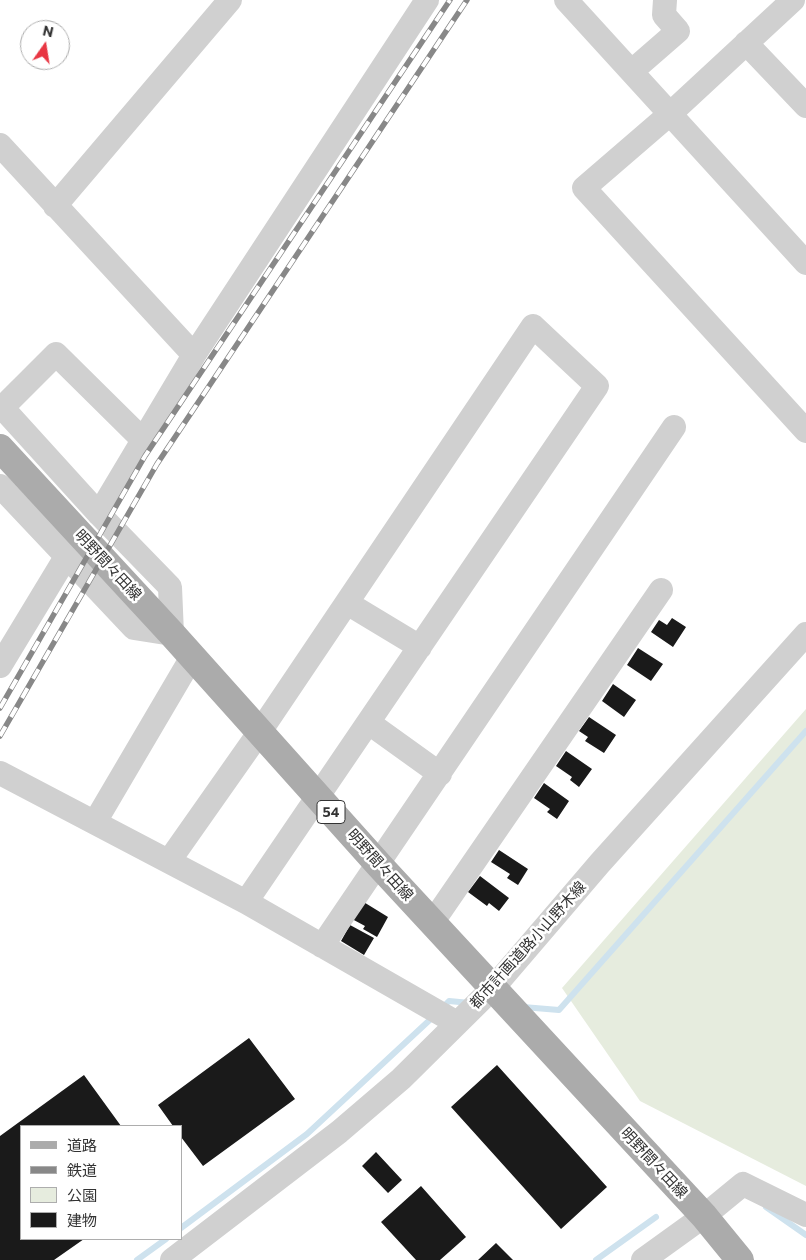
<!DOCTYPE html>
<meta charset="utf-8">
<style>
body{margin:0}
#map{position:relative;width:806px;height:1260px;overflow:hidden;background:#fff;font-family:Commissioner,"Noto Sans JP",sans-serif}
canvas{display:block}
.legend{position:absolute;left:20px;top:1125px;width:162px;height:115px;box-sizing:border-box;background:#fff;border:1px solid #adadad;margin:0;padding:6px 9px;list-style:none;font-size:15px;color:#333}
.legend li{display:flex;align-items:center;gap:10px;height:25px}
.legend b{width:25px;border:1px solid #adadad}
.north{position:absolute;left:20px;top:20px;width:50px;height:50px;box-sizing:border-box;background:#fff;border:1px solid #adadad;border-radius:50%;rotate:13deg;font-size:14px;font-weight:700;line-height:20px;text-align:center;color:#333}
.north::after{content:'';display:block;margin:auto;width:18px;height:22px;background:#e83643;clip-path:polygon(50% 0,100% 100%,50% 72%,0 100%)}
</style>
<div id="map">
<canvas width="806" height="1260"></canvas>
<ul class="legend">
<li><b style="height:6px;background:#ababab"></b>道路</li>
<li><b style="height:6px;background:#888"></b>鉄道</li>
<li><b style="height:14px;background:#e6ecde"></b>公園</li>
<li><b style="height:14px;background:#1a1a1a"></b>建物</li>
</ul>
<div class="north">N</div>
</div>
<script>
const ctx = document.querySelector('canvas').getContext('2d');
ctx.lineJoin = 'round';
function paint(path, color) { ctx.fillStyle = color; ctx.fill(path, 'evenodd'); }
const toPath = rows => new Path2D(rows.map(r => 'M' + r).join(''));
function trace(path, color, width, dash) { ctx.strokeStyle = color; ctx.lineWidth = width; ctx.lineCap = dash ? 'butt' : 'round'; ctx.setLineDash(dash || []); ctx.stroke(path); }
function label(font, color, halo, rows, align = 'center') {
  ctx.font = font + ' Commissioner,"Noto Sans JP",sans-serif'; ctx.lineWidth = 5; ctx.setLineDash([]); ctx.textBaseline = 'middle'; ctx.strokeStyle = halo; ctx.fillStyle = color; for (const [text, x, y, turn = 0] of rows) {
    ctx.save(); ctx.translate(x, y); ctx.rotate((+turn || 0) * Math.PI / 180); ctx.textAlign = isNaN(turn) ? turn : align; if (halo) ctx.strokeText(text, 0, 0); ctx.fillText(text, 0, 0); ctx.restore();
  }
}
paint(toPath([
 [806,709,806,1186,640,1101,562,988]
]), '#e6ecde');
trace(toPath([
 [523,1007,559,1010,806,731],
 [441,1009,449,1001,470,1003],
 [766,1207,806,1235],
 [181,1228,307,1134,434,1016],
 [137,1260,166,1239],
 [596,1260,656,1217]
]), '#cee2ee', 6);
paint(toPath([
 [672,618,686,627,673,647,651,632,659,620,667,625],
 [638,648,663,664,651,681,627,665],
 [613,684,636,700,624,717,602,701],
 [589,717,616,735,604,753,585,741,588,737,579,731],
 [566,751,592,769,579,787,570,780,572,777,556,766],
 [544,783,569,801,557,819,547,812,550,809,534,798],
 [499,850,528,869,518,885,507,878,510,874,491,862],
 [480,876,509,898,499,911,489,903,487,906,468,892],
 [362,901,388,917,377,937,363,929,365,926,352,919],
 [350,925,374,938,364,955,341,941],
 [249,1038,295,1099,203,1166,181,1137,181,1126,173,1126,158,1105],
 [497,1065,607,1187,561,1229,451,1107],
 [84,1075,121,1126,21,1126,21,1239,84,1239,54,1260,0,1260,0,1136],
 [376,1152,402,1180,388,1193,362,1166],
 [421,1186,466,1237,440,1260,416,1260,381,1222],
 [496,1243,513,1260,478,1260]
]), '#1a1a1a');
trace(toPath([
 [566,0,806,263],
 [793,0,671,113,584,188,806,431],
 [746,43,806,106],
 [632,71,678,31,664,15,665,0],
 [0,145,194,355],
 [55,206,230,0],
 [0,405,99,514,170,587,172,634,134,628,0,486],
 [2,408,56,354,143,440],
 [99,514,194,355,427,0],
 [347,603,420,647],
 [0,666,66,557],
 [369,723,440,774],
 [0,773,246,902,457,1023],
 [95,822,192,657],
 [169,861,259,733,533,326,597,386,246,902],
 [432,923,661,590],
 [322,946,674,427],
 [172,1260,339,1132,401,1079,493,988,600,863,806,634],
 [643,1260,704,1216,743,1184,806,1215]
]), '#d0d0d0', 24);
trace(toPath([
 [0,448,172,634,379,865,704,1216,740,1260]
]), '#ababab', 28);
const rail = toPath([
 [0,708,145,456,450,0],
 [0,736,157,464,467,0]
]);
trace(rail, '#888', 5.5);
trace(rail, '#fff', 4, [11]);
for (const [x, y, w] of [
 [331,812,28]
]) { const box = new Path2D(); box.roundRect(x - w / 2, y - 11.5, w, 23, 4); ctx.fillStyle = '#fff'; ctx.fill(box); trace(box, '#333', 1); }
label('bold 14px', '#333', null, [
 ["54",331,812]
]);
label('15px', '#333', '#fff', [
 ["明野間々田線",108,565,47],
 ["明野間々田線",380,865,48],
 ["都市計画道路小山野木線",528,945,-48],
 ["明野間々田線",654,1163,47]
]);
</script>
